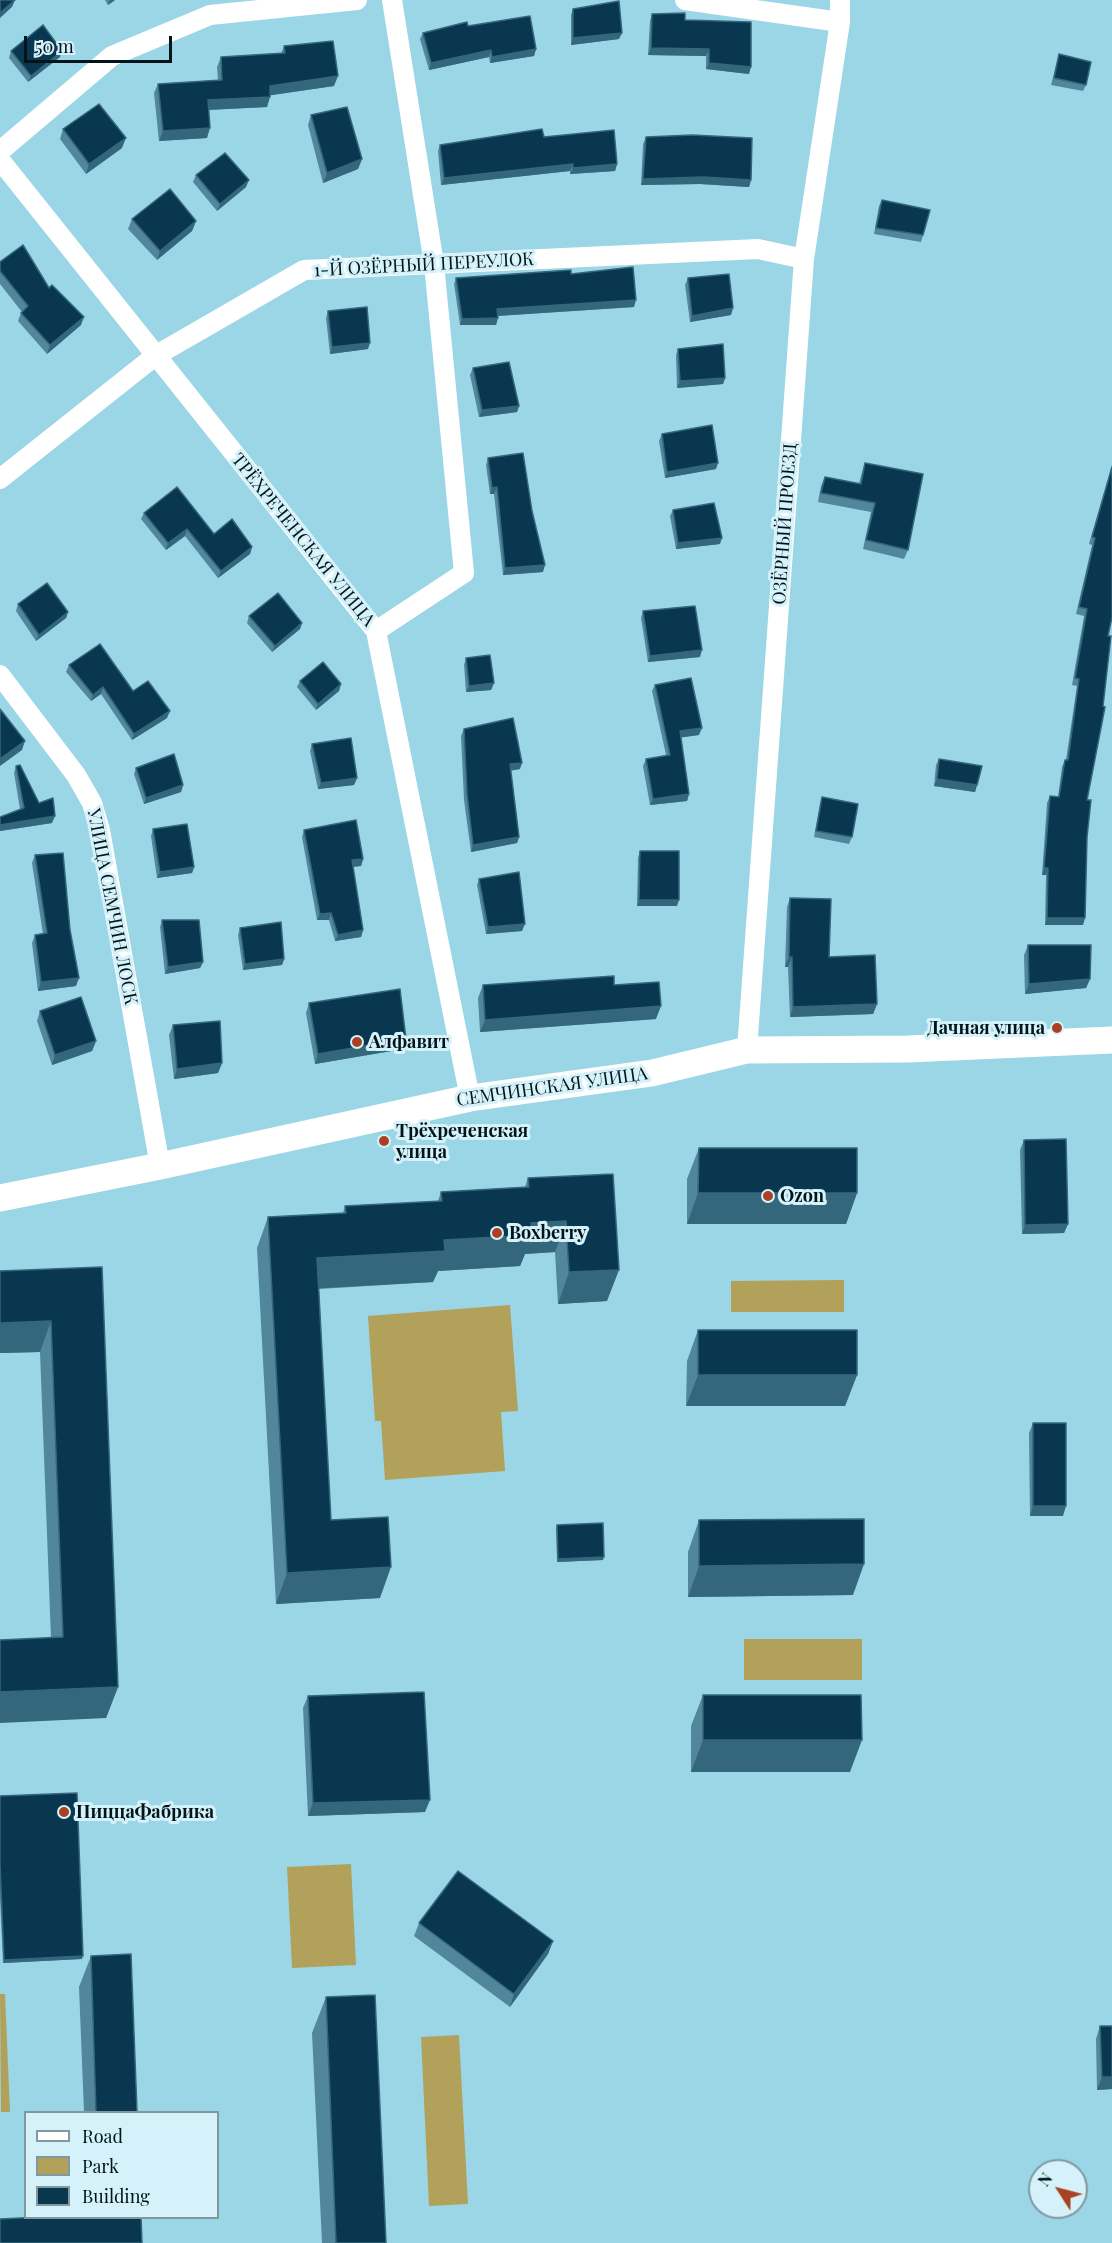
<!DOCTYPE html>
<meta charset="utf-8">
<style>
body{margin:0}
#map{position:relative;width:1112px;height:2243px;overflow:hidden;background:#9bd6e6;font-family:"Playfair Display",serif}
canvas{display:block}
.legend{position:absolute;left:24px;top:2111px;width:195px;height:108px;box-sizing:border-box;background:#d5f1f9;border:2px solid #80999f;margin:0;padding:8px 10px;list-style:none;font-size:18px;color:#001419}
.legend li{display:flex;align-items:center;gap:12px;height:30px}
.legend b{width:30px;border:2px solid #80999f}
.north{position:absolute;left:1028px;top:2159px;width:60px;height:60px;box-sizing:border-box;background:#d5f1f9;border:2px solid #80999f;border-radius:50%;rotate:306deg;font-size:16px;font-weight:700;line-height:24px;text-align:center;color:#001419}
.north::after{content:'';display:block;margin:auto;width:21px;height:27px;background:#a94122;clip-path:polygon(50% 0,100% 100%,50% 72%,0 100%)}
.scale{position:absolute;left:24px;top:36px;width:148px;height:27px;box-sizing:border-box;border:3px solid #001419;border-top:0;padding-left:8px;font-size:18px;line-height:21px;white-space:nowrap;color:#001419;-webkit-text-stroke:4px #d5f1f9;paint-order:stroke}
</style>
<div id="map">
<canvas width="1112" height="2243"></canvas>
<ul class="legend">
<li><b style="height:8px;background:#fff"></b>Road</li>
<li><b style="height:16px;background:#b1a15a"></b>Park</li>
<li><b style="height:16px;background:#08374f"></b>Building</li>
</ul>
<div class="north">N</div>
<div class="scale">50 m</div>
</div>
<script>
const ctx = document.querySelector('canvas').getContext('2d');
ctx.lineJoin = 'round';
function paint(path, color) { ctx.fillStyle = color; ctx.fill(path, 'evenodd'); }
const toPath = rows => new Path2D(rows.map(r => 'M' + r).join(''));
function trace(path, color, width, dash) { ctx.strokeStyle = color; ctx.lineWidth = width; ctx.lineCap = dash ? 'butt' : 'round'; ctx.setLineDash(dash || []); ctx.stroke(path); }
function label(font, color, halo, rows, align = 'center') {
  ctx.font = font + ' "Playfair Display",serif'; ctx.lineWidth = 6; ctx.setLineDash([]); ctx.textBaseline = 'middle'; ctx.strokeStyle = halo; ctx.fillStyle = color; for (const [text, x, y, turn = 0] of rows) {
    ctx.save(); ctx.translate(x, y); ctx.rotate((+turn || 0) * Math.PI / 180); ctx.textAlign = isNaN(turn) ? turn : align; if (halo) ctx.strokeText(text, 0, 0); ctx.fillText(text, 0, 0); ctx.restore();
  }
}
paint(toPath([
 [844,1280,844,1312,731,1312,731,1281],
 [510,1305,518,1411,501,1412,505,1471,385,1480,381,1421,375,1421,368,1316],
 [744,1639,862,1639,862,1680,744,1680],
 [351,1864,356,1965,292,1968,287,1867],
 [0,1994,5,1994,10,2112,1,2112],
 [459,2035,468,2204,429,2206,421,2037]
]), '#b1a15a');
trace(toPath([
 [685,0,840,22],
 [0,151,112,56,210,15,357,0],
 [0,160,376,631,470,1098],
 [0,479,155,356,304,270,758,249,804,259],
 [376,631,464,573,434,264,392,0],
 [0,675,76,775,92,803,100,830,160,1166],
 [747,1050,804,259,840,22,840,0]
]), '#fff', 20);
trace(toPath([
 [0,1198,160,1166,470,1098,652,1073,747,1050,908,1049,1112,1040]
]), '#fff', 27);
paint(toPath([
 [105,0,115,0,108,5],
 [573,9,619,39,571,45,571,15],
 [652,14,685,20,749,74,706,69,706,56,648,55,650,21],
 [468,26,536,49,534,56,490,63,489,57,429,70,420,39,423,33],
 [284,46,334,86,270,95,267,107,209,110,207,138,159,141,154,93,158,84,218,80,217,67,221,57,281,54],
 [11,51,60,57,28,82,9,58],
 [1059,54,1086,85,1083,91,1051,85],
 [311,115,362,159,358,169,323,183,308,125],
 [63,129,122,148,86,174,60,139],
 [544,137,617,164,615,171,570,174,570,171,441,185,438,151,440,145],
 [646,137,751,180,749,187,700,184,641,185,643,144],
 [196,175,246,187,217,211,193,182],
 [882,200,923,235,921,242,874,234,879,206],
 [132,219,196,221,192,231,157,260,128,229],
 [0,262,49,288,81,325,47,354,18,321,21,313,22,312,0,284],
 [571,274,634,307,498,316,496,325,460,325,454,284,456,278],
 [688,278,731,315,690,322,685,285],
 [328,311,368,349,330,354,326,318],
 [678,349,725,378,723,384,677,388,676,355],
 [473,368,519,406,517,412,479,417,470,375],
 [662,434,716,469,665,478,659,441],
 [488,458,532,511,543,572,503,575,494,494,490,494,486,465],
 [865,463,908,550,904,559,863,549,871,512,818,502,821,486,825,477,859,484,862,472],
 [1112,465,1112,617,1108,636,1087,800,1087,837,1083,925,1045,925,1046,875,1042,875,1047,803,1050,796,1058,797,1062,767,1065,760,1066,760,1077,686,1072,685,1084,616,1076,614,1092,545,1089,544],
 [673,510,720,544,676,549,670,516],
 [144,513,214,534,252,547,250,554,218,578,185,536,166,550,141,519],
 [18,604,68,612,66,618,36,641,16,611],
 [643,611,700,657,648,662,641,618],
 [249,616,302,623,300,629,272,652,247,623],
 [466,658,494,683,491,690,466,692,464,665],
 [69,665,133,691,167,718,132,740,101,694,91,701,66,672],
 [300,681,341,684,339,691,316,710,297,687],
 [655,685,699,735,681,737,689,794,687,801,650,805,643,766,646,759,666,755,652,691],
 [464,729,520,769,510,771,519,837,517,843,471,852,464,800,461,736],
 [312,744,357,778,354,785,318,789,310,751],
 [939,759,977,785,975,792,934,786,936,765],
 [16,766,39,803,52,823,0,831,0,817,20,809,14,773],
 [136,768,183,785,181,792,144,804,134,774],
 [822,797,852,837,849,844,814,837,820,804],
 [153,829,194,867,192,873,157,878,151,836],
 [304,830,363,859,361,866,353,867,363,930,361,937,335,941,329,920,317,920,302,837],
 [640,851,677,906,637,906,638,858],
 [35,855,70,930,76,986,38,991,32,943,35,935,43,934,32,863],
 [479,879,522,931,486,934,477,885],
 [790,898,829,957,877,1004,873,1014,790,1017,788,967,785,967,787,907],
 [162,920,203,962,200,968,165,974,160,927],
 [240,928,284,959,282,965,243,970,238,935],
 [1028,945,1090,979,1086,988,1025,994,1024,955],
 [483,985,614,985,656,1019,480,1032,478,998],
 [309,1003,406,1039,403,1049,315,1064,306,1013],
 [40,1011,96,1041,92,1051,52,1065,37,1021],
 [173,1025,222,1063,218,1073,174,1079,169,1035],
 [1024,1140,1068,1224,1064,1233,1022,1234,1020,1150],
 [699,1148,857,1193,846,1224,687,1224,687,1179],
 [613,1174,607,1301,558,1304,555,1252,525,1254,520,1266,438,1271,433,1282,319,1289,331,1520,380,1598,276,1604,257,1248,268,1217,343,1213,345,1206,438,1201,441,1192,525,1187,528,1178],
 [102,1267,118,1687,106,1718,51,1638,40,1352,0,1353,0,1271],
 [698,1330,857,1375,845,1406,686,1406,687,1361],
 [1033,1423,1063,1516,1030,1516,1029,1433],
 [699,1520,853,1595,688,1597,688,1552],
 [557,1525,603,1560,557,1562,556,1528],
 [703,1695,850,1772,691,1772,691,1726],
 [308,1696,425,1812,308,1816,303,1708],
 [0,1796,82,1959,3,1963,0,1897],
 [419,1923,553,1941,548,1954,510,2007,414,1936],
 [91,1956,137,2112,84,2112,79,1987],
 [326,1997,386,2243,322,2243,312,2033],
 [1100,2026,1112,2089,1097,2090,1096,2039]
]), '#52869a');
paint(toPath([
 [15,0,12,7,0,18,0,13],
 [110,0,115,0,108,5],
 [622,33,619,39,571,45,573,38],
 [651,48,709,49,706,56,648,55],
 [536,49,534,56,490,63,492,57],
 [491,50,489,57,429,70,431,63],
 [62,51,60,57,28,82,31,76],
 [709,63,751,67,749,74,706,69],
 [338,76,334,86,266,96,270,86],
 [270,97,267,107,204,110,208,100],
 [210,128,207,138,159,141,163,131],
 [126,138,122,148,86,174,89,164],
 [362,159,358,169,323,183,327,173],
 [573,164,570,171,441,185,444,178],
 [617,164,615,171,570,174,573,168],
 [703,177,751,180,749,187,700,184,641,185,643,179],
 [249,180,246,187,217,211,220,204],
 [196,221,192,231,157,260,160,251],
 [636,300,634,307,495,316,497,309],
 [733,308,731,315,690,322,692,316],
 [84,317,81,325,47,354,50,345],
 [498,318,496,325,460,325,462,319],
 [370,343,368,349,330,354,332,347],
 [725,378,723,384,677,388,680,381],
 [519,406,517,412,479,417,482,410],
 [718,463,716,469,665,478,667,472],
 [497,487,494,494,490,494,492,488],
 [187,529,185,536,166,550,168,543],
 [722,538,720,544,676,549,678,543],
 [252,547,250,554,218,578,221,571],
 [545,565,543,572,503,575,505,568],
 [68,612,66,618,36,641,39,635],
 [302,623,300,629,272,652,275,646],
 [702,650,700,657,648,662,650,656],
 [494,683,491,690,466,692,469,686],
 [341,684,339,691,316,710,318,704],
 [103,687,101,694,91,701,93,695],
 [170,711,167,718,132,740,134,734],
 [702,728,699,735,678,738,680,731],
 [25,741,22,750,0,766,0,759],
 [522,763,520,769,507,771,510,764],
 [357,778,354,785,318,789,321,783],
 [937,779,977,785,975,792,934,786],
 [183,785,181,792,144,804,146,798],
 [689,794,687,801,650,805,653,799],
 [55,816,52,823,0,831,0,825],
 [519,837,517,843,471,852,473,845],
 [363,859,361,866,350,867,352,860],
 [194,867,192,873,157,878,160,872],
 [1044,868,1048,868,1046,875,1042,875],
 [639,900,679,900,677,906,637,906],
 [331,913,329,920,317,920,320,914],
 [1047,918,1085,918,1083,925,1045,925],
 [525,924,522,931,486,934,488,927],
 [363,930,361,937,335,941,338,935],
 [789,957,792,957,788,967,785,967],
 [284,959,282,965,243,970,245,964],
 [203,962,200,968,165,974,168,967],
 [79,978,76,986,38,991,41,982],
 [1090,979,1086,988,1025,994,1029,984],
 [877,1004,873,1014,790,1017,793,1007],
 [661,1006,656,1019,480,1032,485,1020],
 [406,1039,403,1049,315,1064,318,1054],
 [96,1041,92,1051,52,1065,55,1055],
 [222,1063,218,1073,174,1079,177,1069],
 [698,1193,857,1193,846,1224,687,1224],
 [566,1221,555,1252,525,1254,520,1266,438,1271,433,1282,306,1289,317,1258,444,1240,531,1223],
 [1068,1224,1064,1233,1022,1234,1025,1225],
 [619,1270,607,1301,558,1304,569,1272],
 [51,1321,40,1352,0,1353,0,1323],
 [698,1375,857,1375,845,1406,686,1406],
 [1033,1506,1066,1506,1063,1516,1030,1516],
 [604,1557,603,1560,557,1562,558,1559],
 [864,1564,853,1595,688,1597,699,1566],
 [391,1567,380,1598,276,1604,287,1573],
 [118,1687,106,1718,0,1723,0,1692],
 [703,1740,862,1740,850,1772,691,1772],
 [430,1800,425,1812,308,1816,313,1803],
 [553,1941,548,1954,510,2007,514,1994],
 [83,1956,82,1959,3,1963,4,1960],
 [1102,2077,1112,2077,1112,2089,1097,2090]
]), '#34677c');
const building = toPath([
 [0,0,15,0,0,13,0,0],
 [619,1,622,33,573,38,573,9,619,1],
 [685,13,685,20,751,22,751,67,709,63,709,49,651,48,652,14,685,13],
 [530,16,536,49,492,57,491,50,431,63,423,33,467,22,468,26,530,16],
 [43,25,62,51,31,76,11,51,43,25],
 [333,41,338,76,270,86,270,97,208,100,210,128,163,131,158,84,222,80,221,57,285,53,284,46,333,41],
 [1059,54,1091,62,1086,85,1054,78,1059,54],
 [99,104,126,138,89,164,63,129,99,104],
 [347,107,362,159,327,173,311,115,347,107],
 [542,129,544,137,614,130,617,164,573,168,573,164,444,178,440,145,542,129],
 [692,135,752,138,751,180,703,177,643,179,646,137,692,135],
 [225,153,249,180,220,204,196,175,225,153],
 [170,189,196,221,160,251,132,219,170,189],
 [882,200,930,210,923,235,876,228,882,200],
 [23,245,49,288,52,285,84,317,50,345,21,313,28,306,0,271,0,262,23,245],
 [633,267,636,300,497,309,498,318,462,319,456,278,571,270,571,274,633,267],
 [729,274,733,308,692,316,688,278,729,274],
 [367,307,370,343,332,347,328,311,367,307],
 [723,344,725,378,680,381,678,349,723,344],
 [509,362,519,406,482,410,473,368,509,362],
 [712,425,718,463,667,472,662,434,712,425],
 [523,453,532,511,545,565,505,568,497,487,492,488,488,458,523,453],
 [865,463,923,474,908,550,866,540,875,503,821,493,825,477,861,484,865,463],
 [1112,467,1112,617,1108,636,1111,636,1103,706,1105,707,1087,800,1091,800,1087,837,1085,918,1047,918,1048,868,1044,868,1050,796,1059,797,1065,760,1068,760,1079,679,1075,678,1087,609,1079,607,1095,538,1092,537,1112,467],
 [177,487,214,534,232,519,252,547,221,571,187,529,168,543,144,513,177,487],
 [714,503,722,538,678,543,673,510,714,503],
 [47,583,68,612,39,635,18,604,47,583],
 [278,593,302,623,275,646,249,616,278,593],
 [695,606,702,650,650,656,643,611,695,606],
 [100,644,133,691,148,681,170,711,134,734,103,687,93,695,69,665,100,644],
 [490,655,494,683,469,686,466,658,490,655],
 [323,662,341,684,318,704,300,681,323,662],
 [691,678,702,728,680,731,689,794,653,799,646,759,670,755,655,685,691,678],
 [0,709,25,741,0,759,0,709],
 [513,718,522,763,510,764,519,837,473,845,467,793,464,729,513,718],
 [351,738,357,778,321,783,312,744,351,738],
 [174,754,183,785,146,798,136,768,174,754],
 [939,759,982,766,977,785,937,779,939,759],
 [20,765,39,803,53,798,55,816,0,825,0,817,24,808,16,766,20,765],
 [822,797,858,804,852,837,816,831,822,797],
 [356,820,363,859,352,860,363,930,338,935,331,913,320,914,304,830,356,820],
 [187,824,194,867,160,872,153,829,187,824],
 [640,851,679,851,679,900,639,900,640,851],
 [63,853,70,930,79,978,41,982,35,935,47,933,35,855,63,853],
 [519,872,525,924,488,927,479,879,519,872],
 [790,898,831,899,829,957,875,955,877,1004,793,1007,792,957,789,957,790,898],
 [162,920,199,920,203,962,168,967,162,920],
 [281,922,284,959,245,964,240,928,281,922],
 [1028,945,1091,945,1090,979,1029,984,1028,945],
 [614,976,614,985,659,982,661,1006,485,1020,483,985,614,976],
 [400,989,406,1039,318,1054,309,1003,400,989],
 [81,997,96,1041,55,1055,40,1011,81,997],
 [220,1021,222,1063,177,1069,173,1025,220,1021],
 [1066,1139,1068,1224,1025,1225,1024,1140,1066,1139],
 [699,1148,857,1148,857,1193,698,1193,699,1148],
 [613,1174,619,1270,569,1272,566,1221,531,1223,532,1235,444,1240,445,1251,317,1258,331,1520,388,1517,391,1567,287,1573,268,1217,346,1213,345,1206,442,1201,441,1192,529,1187,528,1178,613,1174],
 [102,1267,118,1687,0,1692,0,1640,63,1637,51,1321,0,1323,0,1271,102,1267],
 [698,1330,857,1330,857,1375,698,1375,698,1330],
 [1033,1423,1066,1423,1066,1506,1033,1506,1033,1423],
 [864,1519,864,1564,699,1566,699,1520,864,1519],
 [603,1523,604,1557,558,1559,557,1525,603,1523],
 [424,1692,430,1800,313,1803,308,1696,424,1692],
 [703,1695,861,1695,862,1740,703,1740,703,1695],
 [77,1793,83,1956,4,1960,0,1865,0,1796,77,1793],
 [458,1871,553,1941,514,1994,419,1923,458,1871],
 [131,1954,137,2112,96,2112,91,1956,131,1954],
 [375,1995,386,2243,336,2243,326,1997,375,1995],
 [1100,2026,1112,2026,1112,2077,1102,2077,1100,2026],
 [42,2217,141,2217,142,2243,0,2243,0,2219,42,2217]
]);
paint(building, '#08374f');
trace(building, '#34677c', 1.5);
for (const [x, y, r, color] of [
 [1057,1028,6,"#a94122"],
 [357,1042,6,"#a94122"],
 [384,1141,6,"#a94122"],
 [768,1196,6,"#a94122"],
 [497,1233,6,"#a94122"],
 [64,1812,6,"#a94122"]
]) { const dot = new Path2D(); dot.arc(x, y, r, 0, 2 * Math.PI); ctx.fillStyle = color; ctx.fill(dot); trace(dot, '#d5f1f9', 2); }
label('18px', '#001419', '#d5f1f9', [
 ["1-Й ОЗЁРНЫЙ ПЕРЕУЛОК",424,265,-3],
 ["ОЗЁРНЫЙ ПРОЕЗД",785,524,-86],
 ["ТРЁХРЕЧЕНСКАЯ УЛИЦА",303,540,51],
 ["УЛИЦА СЕМЧИН ЛОСК",112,907,79],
 ["СЕМЧИНСКАЯ УЛИЦА",552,1087,-8]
]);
label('bold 18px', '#001419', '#d5f1f9', [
 ["Дачная улица",1045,1028,"right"],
 ["Алфавит",369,1042],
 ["Трёхреченская",396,1131],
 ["улица",396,1152],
 ["Ozon",780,1196],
 ["Boxberry",509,1233],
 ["ПиццаФабрика",76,1812]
], 'left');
</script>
